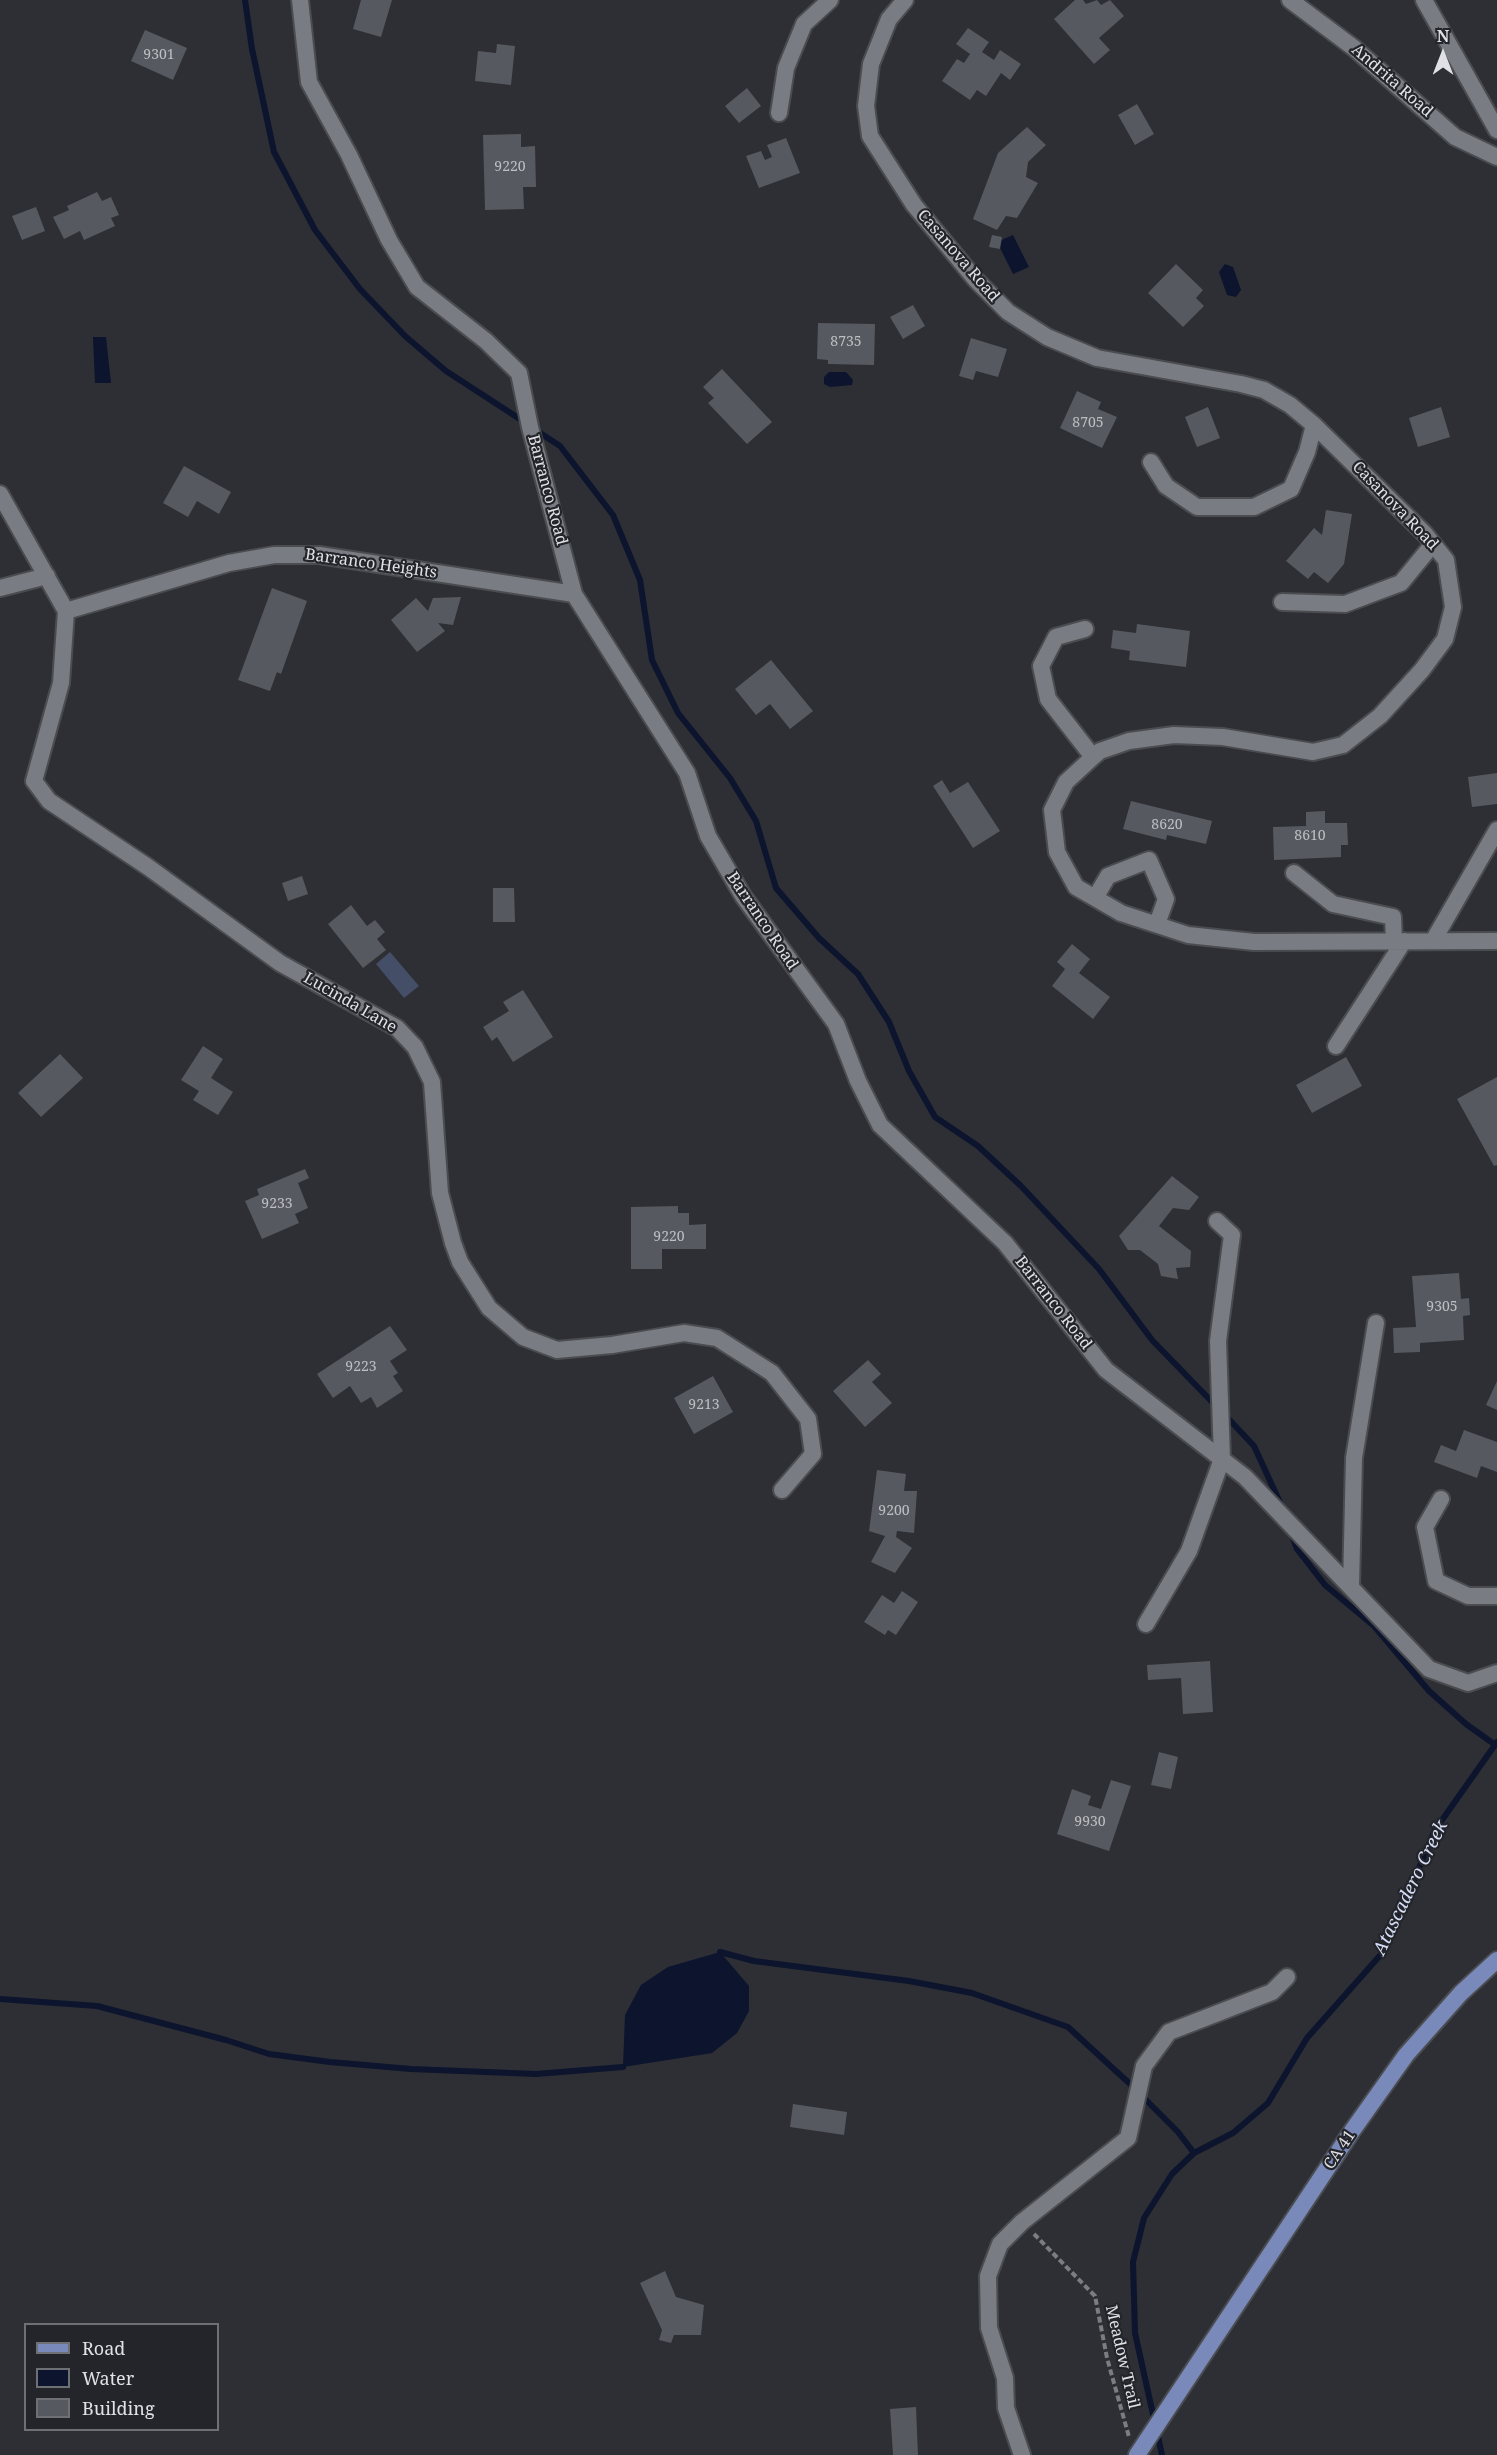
<!DOCTYPE html>
<style>
body{margin:0}
#map{position:relative;width:1497px;height:2455px;overflow:hidden;background:#2d2f34;font-family:"Noto Serif",serif}
canvas{display:block}
.legend{position:absolute;left:24px;top:2323px;width:195px;height:108px;box-sizing:border-box;background:#23252a;border:2px solid #6f7074;margin:0;padding:8px 10px;list-style:none;font-size:18px;color:#e0e1e4}
.legend li{display:flex;align-items:center;gap:12px;height:30px}
.legend b{width:30px;border:2px solid #6f7074}
.north{position:absolute;left:1413px;top:24px;width:60px;height:60px;-webkit-text-stroke:4px #23252a;paint-order:stroke;rotate:0deg;font-size:16px;font-weight:700;line-height:24px;text-align:center;color:#e0e1e4}
.north::after{content:'';display:block;margin:auto;width:21px;height:27px;background:#e0e1e4;clip-path:polygon(50% 0,100% 100%,50% 72%,0 100%)}
</style>
<div id="map">
<canvas width="1497" height="2455"></canvas>
<ul class="legend">
<li><b style="height:8px;background:#798aba"></b>Road</li>
<li><b style="height:16px;background:#0c142e"></b>Water</li>
<li><b style="height:16px;background:#56595f"></b>Building</li>
</ul>
<div class="north">N</div>
</div>
<script>
const ctx = document.querySelector('canvas').getContext('2d');
ctx.lineJoin = 'round';
function paint(path, color) { ctx.fillStyle = color; ctx.fill(path, 'evenodd'); }
const toPath = rows => new Path2D(rows.map(r => 'M' + r).join(''));
function trace(path, color, width, dash) { ctx.strokeStyle = color; ctx.lineWidth = width; ctx.lineCap = dash ? 'butt' : 'round'; ctx.setLineDash(dash || []); ctx.stroke(path); }
function label(font, color, halo, rows, align = 'center') {
  ctx.font = font + ' "Noto Serif",serif'; ctx.lineWidth = 4.5; ctx.setLineDash([]); ctx.textBaseline = 'middle'; ctx.strokeStyle = halo; ctx.fillStyle = color; for (const [text, x, y, turn = 0] of rows) {
    ctx.save(); ctx.translate(x, y); ctx.rotate((+turn || 0) * Math.PI / 180); ctx.textAlign = isNaN(turn) ? turn : align; if (halo) ctx.strokeText(text, 0, 0); ctx.fillText(text, 0, 0); ctx.restore();
  }
}
paint(toPath([
 [390,952,419,986,404,998,376,964]
]), '#454e67');
paint(toPath([
 [1013,235,1029,267,1013,274,997,242],
 [1225,264,1233,267,1241,290,1236,297,1227,295,1219,272],
 [93,337,106,337,111,383,95,383],
 [829,372,846,372,853,380,852,385,830,387,824,384,824,377],
 [720,1952,749,1986,749,2011,737,2033,712,2053,623,2067,625,2015,641,1985,668,1967]
]), '#0c142e');
trace(toPath([
 [245,0,252,49,274,152,315,230,360,289,405,336,446,371,526,423],
 [534,429,560,446,613,515,640,580,652,660,678,713,730,778,756,821,776,888,819,938,858,974,889,1022,909,1071,935,1117,978,1146,1021,1186,1099,1269,1152,1340,1217,1407],
 [1224,1414,1254,1446,1283,1509],
 [1291,1533,1297,1549,1325,1585,1374,1626,1429,1691,1466,1724,1494,1744],
 [720,1952,754,1961,909,1981,972,1993,1068,2027,1129,2083,1178,2132,1194,2153],
 [0,1999,97,2006,226,2040,269,2054,330,2062,411,2069,536,2074,623,2067],
 [1162,2455,1135,2333,1133,2262,1144,2218,1172,2174,1194,2153,1233,2133,1268,2103,1307,2038,1384,1951,1435,1830,1497,1742]
]), '#0c142e', 6);
paint(toPath([
 [361,0,392,0,381,37,353,29],
 [1075,0,1083,0,1086,4,1097,0,1101,5,1110,0,1124,16,1099,38,1110,50,1094,64,1054,19],
 [968,28,989,42,982,52,994,60,1000,50,1021,64,1010,80,1001,73,986,96,977,90,970,100,942,81,957,59,964,63,970,54,956,44],
 [145,30,187,48,173,80,131,61],
 [497,44,515,46,511,85,475,81,478,51,496,53],
 [747,88,761,106,739,123,725,106],
 [1137,104,1154,134,1135,145,1118,115],
 [1027,127,1046,145,1028,162,1026,177,1038,183,1017,218,1006,216,997,230,973,219,998,153],
 [521,134,521,147,535,146,536,187,523,187,524,209,485,210,483,135],
 [786,138,800,173,759,188,746,156,761,151,765,160,772,157,767,145],
 [97,192,102,201,111,197,119,215,111,218,115,226,84,240,80,231,64,239,53,217,69,210,67,206],
 [36,207,45,231,22,240,12,216],
 [992,235,1002,237,1000,249,989,247],
 [1176,264,1203,290,1196,298,1204,306,1183,327,1148,293],
 [913,305,925,326,903,339,890,317],
 [818,323,875,324,874,365,828,364,828,360,817,359],
 [971,338,1007,349,998,377,976,371,973,380,959,376],
 [722,369,772,422,747,444,708,403,714,398,703,387],
 [1077,391,1101,402,1098,409,1117,417,1102,448,1060,428],
 [1208,407,1220,438,1197,447,1185,417],
 [1441,407,1450,437,1418,447,1409,418],
 [184,466,231,492,219,514,197,501,188,517,163,503],
 [1326,510,1352,514,1344,564,1328,583,1314,572,1308,579,1286,561,1314,528,1322,535],
 [272,588,307,601,281,674,277,672,270,691,238,680],
 [461,597,453,625,438,623,445,631,417,652,391,620,416,598,428,611,433,598],
 [1137,624,1190,631,1186,667,1129,660,1130,651,1111,648,1113,630,1136,633],
 [771,660,813,711,790,729,770,704,756,715,735,689],
 [1497,773,1497,804,1472,807,1468,777],
 [942,780,950,793,968,782,1000,831,973,848,933,786],
 [1131,801,1212,821,1206,844,1167,835,1166,840,1123,829],
 [1325,811,1325,823,1347,823,1348,845,1341,845,1341,857,1274,860,1273,827,1306,826,1306,812],
 [302,876,308,894,288,901,282,883],
 [493,888,514,888,515,922,493,922],
 [351,905,367,926,375,920,385,932,377,939,386,950,363,968,328,924],
 [1072,944,1090,959,1079,973,1110,997,1093,1019,1052,986,1065,969,1057,962],
 [523,990,553,1037,513,1062,497,1037,492,1041,483,1027,509,1011,503,1002],
 [203,1046,223,1059,211,1078,233,1092,218,1115,193,1100,199,1091,181,1080],
 [60,1054,83,1078,41,1117,18,1093],
 [1346,1057,1362,1086,1312,1113,1296,1085],
 [1497,1077,1497,1165,1494,1166,1457,1099],
 [305,1169,309,1178,298,1183,308,1208,295,1214,299,1223,262,1239,245,1201,259,1195,257,1189],
 [1172,1176,1199,1197,1189,1210,1173,1208,1159,1226,1191,1251,1190,1267,1176,1268,1178,1279,1161,1276,1158,1264,1140,1250,1128,1250,1119,1236],
 [678,1206,678,1213,689,1213,689,1225,706,1224,706,1249,662,1249,662,1269,631,1269,631,1207],
 [1459,1273,1461,1299,1469,1298,1470,1315,1463,1316,1464,1340,1420,1343,1420,1352,1394,1353,1393,1328,1416,1327,1412,1276],
 [390,1326,407,1350,390,1361,398,1373,393,1376,403,1391,377,1408,371,1397,361,1403,350,1386,333,1398,317,1374],
 [868,1360,881,1374,872,1382,892,1403,865,1427,833,1391],
 [713,1376,733,1412,694,1434,674,1398],
 [1497,1381,1497,1410,1486,1405],
 [1464,1430,1497,1442,1497,1472,1481,1466,1477,1478,1434,1462,1441,1445,1456,1451],
 [877,1470,906,1474,904,1491,917,1491,914,1533,897,1531,896,1537,912,1548,895,1573,871,1562,885,1536,869,1531],
 [902,1591,918,1602,896,1635,888,1630,885,1635,864,1622,882,1595,894,1603],
 [1210,1661,1213,1712,1183,1714,1181,1678,1148,1680,1147,1665],
 [1159,1752,1178,1757,1171,1789,1151,1785],
 [1111,1780,1131,1786,1109,1851,1057,1834,1072,1789,1091,1796,1088,1805,1101,1809],
 [793,2104,847,2112,844,2135,790,2127],
 [665,2271,676,2297,704,2305,701,2335,674,2335,671,2343,659,2340,662,2330,640,2283],
 [916,2407,918,2455,893,2455,890,2409]
]), '#56595f');
const minor = toPath([
 [300,0,309,82,349,155,389,240,417,287,486,341,519,373,530,427,574,594,687,773,708,836,743,896,836,1024,858,1081,880,1125,1005,1243,1106,1370,1245,1477,1429,1669,1468,1683,1497,1673],
 [905,0,889,19,871,64,866,106,870,136,914,205,975,279,1008,312,1047,337,1097,358,1241,384,1264,390,1290,405,1314,425,1425,534,1446,560,1453,607,1445,639,1422,670,1380,716,1343,745,1313,752,1223,737,1174,735,1129,741,1100,751,1093,757,1066,782,1052,810,1057,852,1076,887,1121,913,1188,935,1254,942,1497,941],
 [1290,0,1354,48,1455,137,1497,157],
 [1424,0,1497,130],
 [779,113,786,68,804,24,830,0],
 [1151,462,1166,486,1197,507,1254,507,1291,489,1307,452,1314,425],
 [0,494,66,611,61,683,34,781,49,801,148,867,280,963,397,1028,415,1047,432,1082,440,1193,453,1243,460,1262,489,1308,523,1337,557,1350,612,1345,684,1333,717,1338,772,1373,808,1419,813,1454,782,1490],
 [0,588,47,576],
 [1282,602,1345,604,1401,583,1433,544],
 [66,611,229,563,274,555,319,555,574,594],
 [1085,629,1056,637,1041,666,1048,699,1093,757],
 [1294,873,1333,904,1393,917,1394,941],
 [1095,898,1108,876,1149,860,1166,899,1157,924],
 [1433,941,1497,830],
 [1336,1046,1404,941],
 [1441,1499,1425,1527,1436,1581,1468,1596,1497,1596],
 [1351,1587,1354,1458,1376,1323],
 [1146,1624,1189,1551,1222,1459,1218,1341,1232,1235,1217,1221],
 [1022,2455,1006,2408,1005,2378,989,2328,988,2276,1000,2244,1022,2222,1128,2138,1144,2066,1169,2032,1272,1992,1287,1977]
]);
const primary = toPath([
 [1137,2455,1352,2131,1406,2055,1461,1993,1497,1960]
]);
trace(minor, '#4a4c50', 20);
trace(primary, '#4a4c50', 20);
trace(toPath([
 [1034,2234,1095,2296,1107,2358,1129,2437]
]), '#7b7d81', 4, [6, 3]);
trace(minor, '#797c82', 16);
trace(primary, '#798aba', 16);
label('14px', '#bebfc3', null, [
 ["9301",159,55],
 ["9220",510,167],
 ["8735",846,342],
 ["8705",1088,423],
 ["8620",1167,825],
 ["8610",1310,836],
 ["9233",277,1204],
 ["9220",669,1237],
 ["9305",1442,1307],
 ["9223",361,1367],
 ["9213",704,1405],
 ["9200",894,1511],
 ["9930",1090,1822]
]);
label('16px', '#e0e1e4', '#23252a', [
 ["Andrita Road",1392,81,41],
 ["Casanova Road",958,256,49],
 ["Barranco Road",547,490,75],
 ["Casanova Road",1395,506,46],
 ["Barranco Heights",371,564,8],
 ["Barranco Road",762,921,56],
 ["Lucinda Lane",350,1003,30],
 ["Barranco Road",1053,1303,52],
 ["CA 41",1340,2150,-56],
 ["Meadow Trail",1122,2357,77]
]);
label('italic 18px', '#d6dff7', '#23252a', [
 ["Atascadero Creek",1411,1888,-64]
]);
</script>
